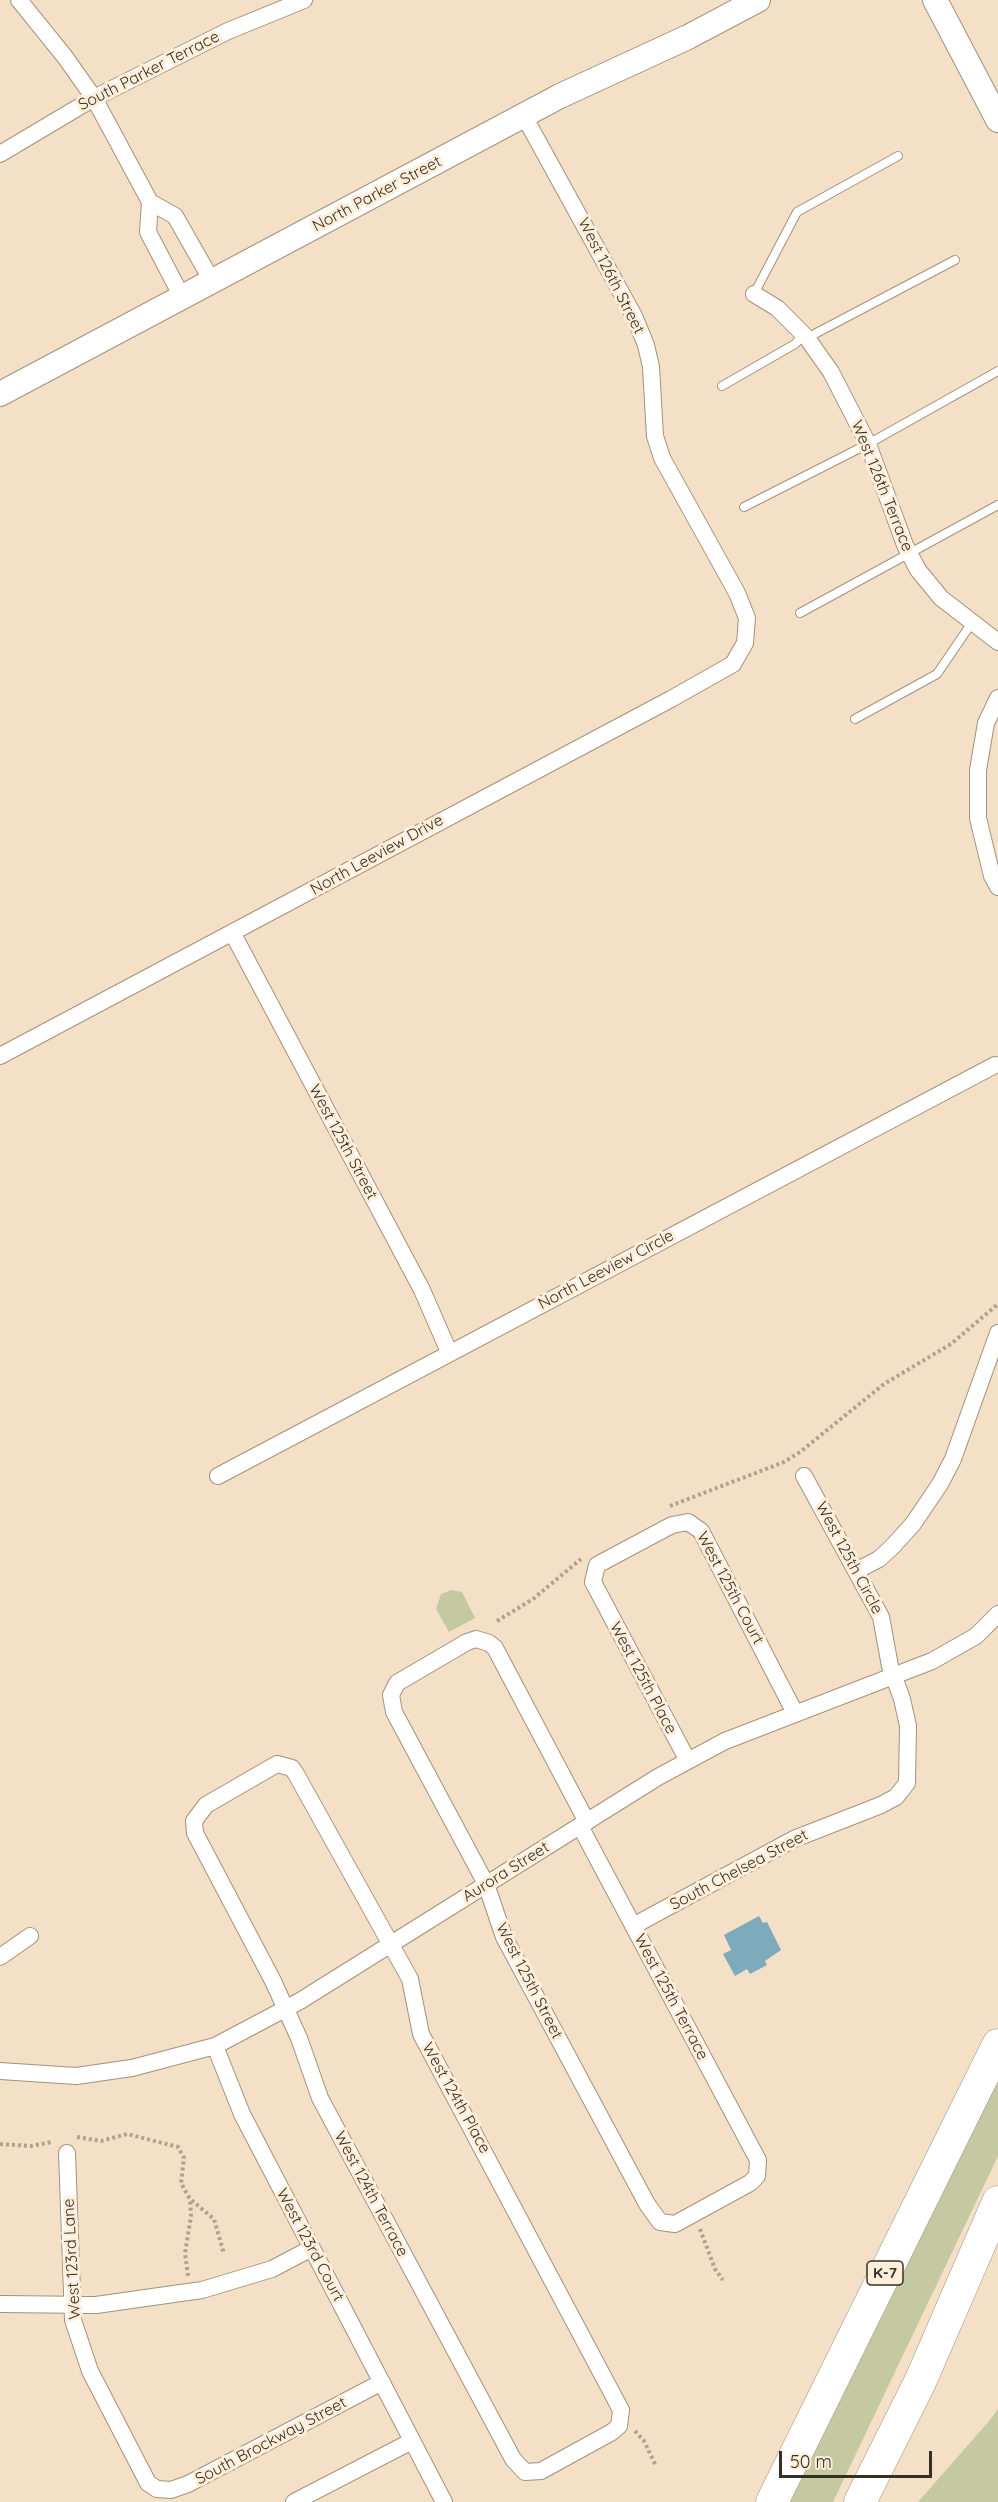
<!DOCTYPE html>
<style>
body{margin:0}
#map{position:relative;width:998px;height:2502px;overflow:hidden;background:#f4e0c7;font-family:Quicksand,sans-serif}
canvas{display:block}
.scale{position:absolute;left:779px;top:2451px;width:153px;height:27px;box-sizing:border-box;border:3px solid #362f25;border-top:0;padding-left:8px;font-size:18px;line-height:21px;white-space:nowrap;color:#362f25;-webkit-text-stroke:4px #feeeda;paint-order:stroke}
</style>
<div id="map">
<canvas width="998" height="2502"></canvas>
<div class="scale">50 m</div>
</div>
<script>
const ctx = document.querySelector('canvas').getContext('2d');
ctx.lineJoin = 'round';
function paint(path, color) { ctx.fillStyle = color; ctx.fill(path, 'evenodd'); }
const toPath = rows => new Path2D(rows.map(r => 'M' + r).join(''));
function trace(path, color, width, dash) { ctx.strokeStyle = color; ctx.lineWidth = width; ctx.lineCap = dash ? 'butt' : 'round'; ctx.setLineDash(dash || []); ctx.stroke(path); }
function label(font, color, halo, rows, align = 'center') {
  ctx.font = font + ' Quicksand,sans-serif'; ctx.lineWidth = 6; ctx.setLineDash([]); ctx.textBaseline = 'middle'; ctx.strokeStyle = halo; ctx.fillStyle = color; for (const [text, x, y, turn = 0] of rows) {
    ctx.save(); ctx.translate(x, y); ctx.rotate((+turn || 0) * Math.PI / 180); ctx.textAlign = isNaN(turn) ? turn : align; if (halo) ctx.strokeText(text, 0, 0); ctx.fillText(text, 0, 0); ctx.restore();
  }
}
paint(toPath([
 [451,1590,462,1592,475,1618,449,1632,436,1609,441,1594],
 [998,2081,998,2156,833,2502,790,2502],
 [998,2409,998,2502,918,2502,990,2420]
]), '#c4c9a2');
paint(toPath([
 [759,1916,763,1923,767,1922,781,1950,765,1961,767,1965,750,1974,747,1969,735,1976,723,1954,731,1950,724,1935]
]), '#7dabbc');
const lane = toPath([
 [754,294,797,212,898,156],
 [807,338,955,260],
 [722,386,795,344,803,335],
 [744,507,868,444,998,371],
 [800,613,998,505],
 [855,719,937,674,971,624]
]);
const street = toPath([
 [19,0,65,57,94,98,150,202,175,216,212,281],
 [0,154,94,98,228,31,304,0],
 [150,202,148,232,182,297],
 [754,294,777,308,807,338,831,372,868,444,905,545,918,570,941,598,998,642],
 [998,698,986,723,978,770,978,818,992,876,998,887],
 [233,934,422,1290,449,1352],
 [0,1056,671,699,733,664,745,643,747,618,737,593,662,458,655,436,651,367,646,345,634,316,524,116],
 [218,1476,995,1065],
 [856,1571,879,1559,892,1547,913,1524,940,1484,953,1459,998,1333],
 [688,1761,593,1582,597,1565,672,1525,688,1522,701,1531,795,1713],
 [277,1764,292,1768,296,1774,410,1979,421,2034,621,2410,619,2426,612,2432,541,2471,525,2472,513,2459,320,2098,299,2038,273,1981,195,1833,194,1821,206,1805,277,1764],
 [580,1826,758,2160,757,2176,750,2183,675,2224,660,2222,647,2204,504,1937,486,1884,394,1712,391,1695,397,1683,467,1642,476,1639,489,1643,495,1648,587,1822],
 [633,1926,794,1839,881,1805,896,1797,907,1783,908,1726,902,1699,890,1666,881,1617,804,1476],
 [0,1957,30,1936],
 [215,2046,242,2114,444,2502],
 [0,2071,76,2076,132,2068,215,2046,300,2001,658,1777,725,1741,932,1661,976,1636,998,1614],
 [67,2153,73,2320,90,2371,148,2483,157,2489,171,2490,188,2484,382,2382],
 [0,2304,96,2305,202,2290,272,2269,312,2248],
 [294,2502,412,2441]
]);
const secondary = toPath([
 [935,0,998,120],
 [0,394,560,96,688,37,758,0]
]);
const highway = toPath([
 [772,2502,998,2045],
 [860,2502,920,2382,998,2202]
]);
trace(lane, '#a4917a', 10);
trace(street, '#a4917a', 18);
trace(secondary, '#a4917a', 26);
trace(highway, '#a4917a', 33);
trace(toPath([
 [670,1506,784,1462,800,1452,884,1384,951,1344,998,1304],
 [497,1621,533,1599,581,1559],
 [77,2137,101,2141,127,2134,178,2147,184,2158,181,2183,190,2199,214,2219,224,2254],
 [0,2144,31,2146,52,2142],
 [700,2229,715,2269,723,2280],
 [188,2276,185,2253,191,2216,190,2199],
 [635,2431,644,2441,656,2466]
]), '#b1a28e', 4, [3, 3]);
trace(lane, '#fff', 8);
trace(street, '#fff', 16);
trace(secondary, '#fff', 24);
trace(highway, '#fff', 32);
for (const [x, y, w] of [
 [885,2273,36]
]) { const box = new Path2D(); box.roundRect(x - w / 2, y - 12, w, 24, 4.5); ctx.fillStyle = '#feeeda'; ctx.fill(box); trace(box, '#362f25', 1.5); }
label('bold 15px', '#362f25', null, [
 ["K-7",885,2273]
]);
label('16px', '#362f25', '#feeeda', [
 ["South Parker Terrace",149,71,-27],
 ["North Parker Street",377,194,-28],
 ["West 126th Street",611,276,63],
 ["West 126th Terrace",882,486,68],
 ["North Leeview Drive",377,855,-29],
 ["West 125th Street",343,1142,62],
 ["North Leeview Circle",606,1270,-28],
 ["West 125th Circle",849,1558,62],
 ["West 125th Court",730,1588,62],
 ["West 125th Place",643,1678,62],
 ["South Chelsea Street",739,1870,-28],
 ["Aurora Street",506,1872,-32],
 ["West 125th Street",529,1981,63],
 ["West 125th Terrace",671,1997,62],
 ["West 124th Place",456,2098,61],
 ["West 124th Terrace",371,2194,62],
 ["West 123rd Court",310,2245,62],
 ["West 123rd Lane",72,2259,-93],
 ["South Brockway Street",271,2441,-28]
]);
</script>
